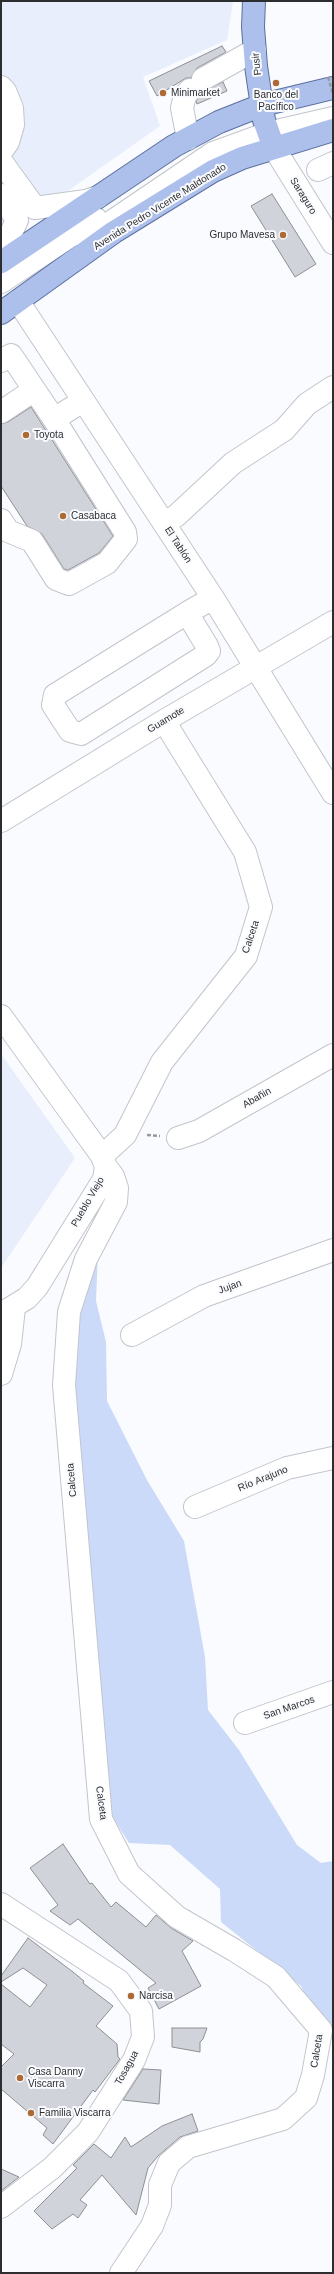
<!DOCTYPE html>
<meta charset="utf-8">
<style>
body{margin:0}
#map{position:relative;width:334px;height:2274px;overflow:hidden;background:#f9fbfe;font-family:Arial,sans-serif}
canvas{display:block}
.frame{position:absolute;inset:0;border:2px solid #2c2d2f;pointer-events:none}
</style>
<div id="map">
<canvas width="334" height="2274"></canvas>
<div class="frame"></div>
</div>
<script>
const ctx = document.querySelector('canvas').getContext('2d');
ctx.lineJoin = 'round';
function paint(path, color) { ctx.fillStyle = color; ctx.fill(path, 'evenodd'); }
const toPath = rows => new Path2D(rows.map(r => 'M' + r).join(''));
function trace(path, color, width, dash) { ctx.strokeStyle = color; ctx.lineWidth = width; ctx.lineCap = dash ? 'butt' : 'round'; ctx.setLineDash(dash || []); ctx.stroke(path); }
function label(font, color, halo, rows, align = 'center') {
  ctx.font = font + ' Arial,sans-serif'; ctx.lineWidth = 4; ctx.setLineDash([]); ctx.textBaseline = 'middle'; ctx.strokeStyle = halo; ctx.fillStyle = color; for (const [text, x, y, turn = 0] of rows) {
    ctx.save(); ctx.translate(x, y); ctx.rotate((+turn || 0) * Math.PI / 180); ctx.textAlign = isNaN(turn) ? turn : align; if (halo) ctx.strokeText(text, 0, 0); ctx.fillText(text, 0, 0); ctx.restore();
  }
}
paint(toPath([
 [1,1,233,1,227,40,143,77,160,126,1,238],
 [1,1054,75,1158,1,1268]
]), '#e8eefb');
paint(toPath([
 [98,1252,96,1301,106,1342,107,1401,147,1480,184,1541,205,1657,208,1710,239,1750,297,1845,321,1863,333,1861,333,2039,321,2030,301,1986,221,1922,220,1889,170,1845,129,1843,112,1816,67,1422,70,1316]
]), '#ccdafa');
const building = toPath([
 [222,46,226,52,197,68,191,78,186,78,157,96,149,81,222,46],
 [223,82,227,91,197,104,196,101,202,91,223,82],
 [272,194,316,264,295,277,251,206,272,194],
 [31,407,113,536,99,553,68,570,64,569,42,534,27,526,1,486,1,424,8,422,31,407],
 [63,1844,90,1884,92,1883,111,1907,116,1902,146,1927,156,1915,171,1928,193,1941,182,1951,201,1986,159,2009,148,1988,156,1983,78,1919,70,1925,50,1911,58,1905,30,1868,63,1844],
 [28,1938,73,1972,84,1981,83,1983,113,2006,96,2026,117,2044,118,2057,120,2059,95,2092,93,2090,53,2144,43,2135,47,2128,1,2089,1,2067,14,2054,1,2044,1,1984,30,2007,47,1985,23,1968,1,1982,1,1976,28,1938],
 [172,2028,207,2028,203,2039,200,2042,200,2052,172,2047,172,2028],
 [143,2069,161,2070,159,2104,123,2100,143,2069],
 [192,2114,198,2131,180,2137,158,2156,148,2168,136,2215,102,2175,80,2200,87,2205,78,2218,73,2214,52,2229,34,2211,77,2168,73,2165,94,2144,111,2158,125,2137,131,2147,162,2126,192,2114],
 [1,2169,19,2177,1,2191,1,2169]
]);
paint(building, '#d0d3d9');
trace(building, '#8d8f95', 1);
const minor = toPath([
 [203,79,255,50],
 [1,87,5,91,12,108,13,125,8,142,1,152],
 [188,139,182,108,185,95,190,90],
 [274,148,333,243],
 [1,161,35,208,86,201,98,197],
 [318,170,333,163],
 [1,195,17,220,1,255],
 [86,239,213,153,268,133,333,118],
 [1,282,96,219],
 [18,301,213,598,333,793],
 [1,361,11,355,54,419,83,401],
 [1,412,34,390],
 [1,520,8,531,32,541,56,579,69,584,107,563,126,539,125,532,54,419],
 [164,523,176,516,233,463,284,430,307,404,333,387],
 [187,613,207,646,209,651,206,655,81,734,70,731,53,705,55,695,187,613,213,598],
 [1,821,164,721,333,622],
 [1,1016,102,1156,106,1167,104,1179,37,1287,27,1298,1,1314],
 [178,1138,199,1131,333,1055],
 [102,1156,125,1135,162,1062,246,956,261,907,245,852,164,721],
 [106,1167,113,1176,117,1188,116,1202,86,1259,69,1312,64,1385,101,1819,129,1874,177,1917,234,1950,276,1977,321,2030,313,2075,306,2098,283,2119,188,2147,169,2163,160,2185,160,2205,152,2226,121,2273],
 [132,1335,204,1296,333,1250],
 [1,1374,10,1344,14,1308],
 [195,1507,287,1468,333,1458],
 [245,1723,333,1692],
 [1,1904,119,1981,141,2011,143,2037,134,2060,88,2132,52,2168,1,2207]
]);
const major = toPath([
 [254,1,253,27,256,66,264,120,274,148],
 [1,262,174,146,219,122,262,105,333,88],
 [1,313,114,232,213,171,242,158,333,130]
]);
trace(minor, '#c2c5cb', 24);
trace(major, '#5c70a0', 24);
trace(toPath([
 [147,1135,160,1136]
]), '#97999b', 2.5, [4, 2]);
trace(minor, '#fff', 22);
trace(major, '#adbfeb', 22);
trace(toPath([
 [328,77,333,94]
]), '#97999b', 2.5, [4, 2]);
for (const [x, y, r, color] of [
 [276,83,4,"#ac6a36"],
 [163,93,4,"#ac6a36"],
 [283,235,4,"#ac6a36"],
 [26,435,4,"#ac6a36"],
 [63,516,4,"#ac6a36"],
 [131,1996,4,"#ac6a36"],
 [20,2078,4,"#ac6a36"],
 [31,2113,4,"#ac6a36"]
]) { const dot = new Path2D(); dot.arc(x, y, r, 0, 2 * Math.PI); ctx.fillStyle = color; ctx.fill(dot); trace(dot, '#f9fbfe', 1.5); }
label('10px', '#2c2d2f', '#f9fbfe', [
 ["Pusir",257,64,-96],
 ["Saraguro",303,196,58],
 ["Avenida Pedro Vicente Maldonado",160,207,-32],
 ["El Tablón",178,545,57],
 ["Guamote",166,720,-31],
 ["Calceta",251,937,-71],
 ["Abañin",257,1098,-30],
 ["Pueblo Viejo",88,1202,-60],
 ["Jujan",230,1287,-20],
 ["Río Arajuno",263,1479,-22],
 ["Calceta",72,1480,-95],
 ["San Marcos",289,1708,-19],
 ["Calceta",101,1803,82],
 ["Calceta",317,2051,-81],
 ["Tosagua",127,2068,-61]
]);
label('10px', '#2c2d2f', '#f9fbfe', [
 ["Minimarket",171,93],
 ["Banco del",276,95,"center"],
 ["Pacífico",276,107,"center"],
 ["Grupo Mavesa",275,235,"right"],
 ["Toyota",34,435],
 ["Casabaca",71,516],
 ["Narcisa",139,1996],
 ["Casa Danny",28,2072],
 ["Viscarra",28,2084],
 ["Familia Viscarra",39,2113]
], 'left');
</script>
